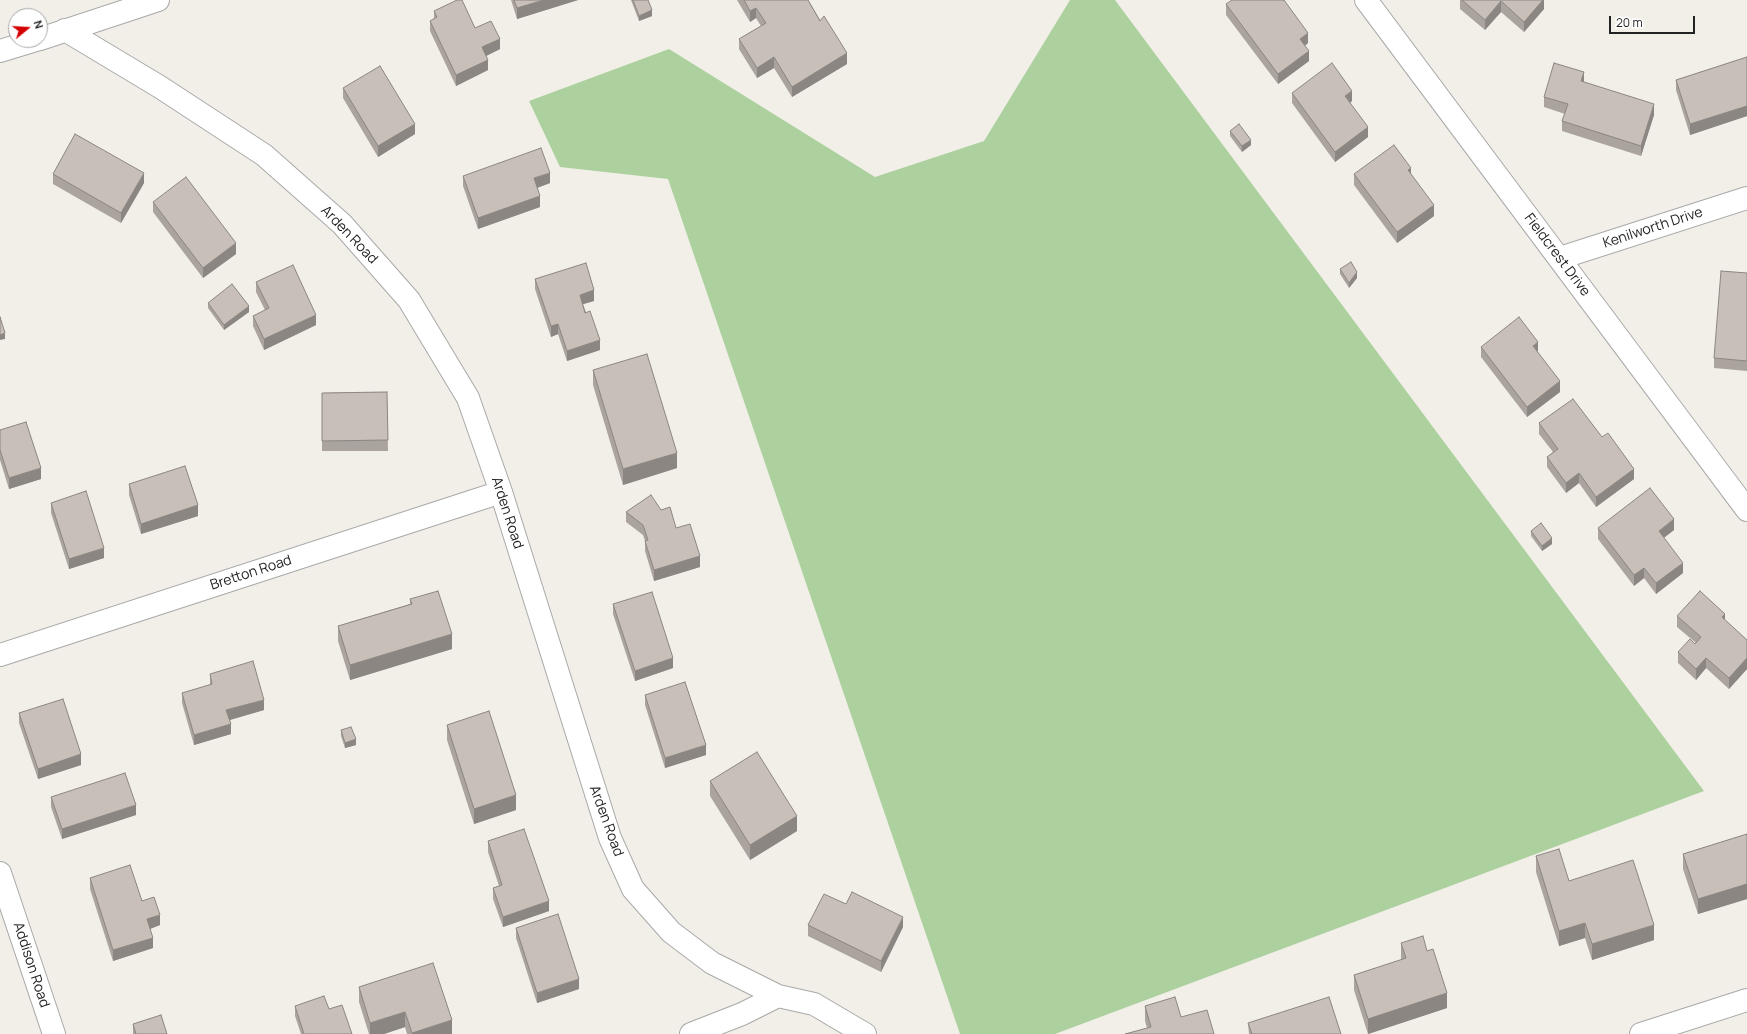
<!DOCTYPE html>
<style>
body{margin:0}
#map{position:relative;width:1747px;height:1034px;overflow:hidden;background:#f2efe9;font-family:Manrope,sans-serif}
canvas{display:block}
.north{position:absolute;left:8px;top:8px;width:40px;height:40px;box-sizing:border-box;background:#fff;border:1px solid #a7a7a7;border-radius:50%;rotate:72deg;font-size:11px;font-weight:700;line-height:16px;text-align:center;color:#222}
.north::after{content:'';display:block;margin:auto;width:14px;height:18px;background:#d40000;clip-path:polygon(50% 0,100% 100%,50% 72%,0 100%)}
.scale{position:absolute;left:1609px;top:16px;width:86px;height:18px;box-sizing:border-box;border:2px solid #222;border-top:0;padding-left:5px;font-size:12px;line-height:14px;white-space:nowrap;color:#222;-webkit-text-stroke:3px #fff;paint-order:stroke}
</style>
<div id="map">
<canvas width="1747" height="1034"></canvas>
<div class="north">N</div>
<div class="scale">20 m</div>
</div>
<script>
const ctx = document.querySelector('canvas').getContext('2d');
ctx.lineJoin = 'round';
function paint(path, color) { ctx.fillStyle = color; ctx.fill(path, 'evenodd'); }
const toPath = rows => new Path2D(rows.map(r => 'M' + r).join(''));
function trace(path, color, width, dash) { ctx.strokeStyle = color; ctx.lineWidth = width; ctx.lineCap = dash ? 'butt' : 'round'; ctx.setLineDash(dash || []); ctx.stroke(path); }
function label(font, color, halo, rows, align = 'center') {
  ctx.font = font + ' Manrope,sans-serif'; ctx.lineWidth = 3; ctx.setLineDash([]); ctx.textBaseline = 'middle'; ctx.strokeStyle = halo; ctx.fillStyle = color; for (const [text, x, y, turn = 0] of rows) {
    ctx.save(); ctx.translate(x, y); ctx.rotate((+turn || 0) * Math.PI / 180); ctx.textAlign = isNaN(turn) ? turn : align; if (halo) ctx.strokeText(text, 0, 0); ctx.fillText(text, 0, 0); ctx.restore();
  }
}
paint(toPath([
 [1070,0,1115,0,1704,791,1055,1034,960,1034,668,179,560,167,529,101,669,49,875,177,984,141]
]), '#add19e');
const minor = toPath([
 [1366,0,1747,510],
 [65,30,160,87,264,155,342,224,409,300,468,398,501,492,610,838,633,889,671,932,712,963,778,996,814,1004,865,1034],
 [40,39,158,0],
 [0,51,36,40],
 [1560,258,1747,198],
 [0,655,501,492],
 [0,873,54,1034],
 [691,1034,742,1014,778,996],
 [1641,1034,1747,1000]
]);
trace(minor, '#a9a9a9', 24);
trace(minor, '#fff', 22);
paint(toPath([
 [511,0,578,0,517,19],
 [631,0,648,0,652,16,639,21],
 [737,0,808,0,847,64,792,97,774,68,757,78,739,49,739,39,761,26,756,18,750,22],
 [1460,0,1544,0,1544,9,1524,32,1501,12,1485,30,1460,9],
 [1226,4,1308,43,1305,46,1309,61,1278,84,1226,15],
 [434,11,475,28,500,49,486,56,488,70,456,86,430,31,430,21,434,19],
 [1747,57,1747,116,1690,135,1676,90,1676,80],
 [1584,82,1654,115,1641,156,1562,131,1562,121,1565,114,1544,107,1544,97],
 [343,88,415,134,378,157,343,98],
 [1292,93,1352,101,1350,103,1368,137,1335,162,1292,103],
 [1230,131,1251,145,1242,152,1230,136],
 [53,174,144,183,121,223,53,184],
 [1354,174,1411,174,1434,216,1397,243,1354,185],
 [463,176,550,183,537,188,540,207,478,229,463,186],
 [153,202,236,254,203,278,153,212],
 [1340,269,1357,278,1349,288,1340,274],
 [1747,273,1747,371,1714,368,1714,358],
 [535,279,594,301,583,304,600,350,567,361,558,334,551,337,535,289],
 [256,282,316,325,264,350,253,326,253,316,265,310,256,292],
 [208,303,249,312,224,330,208,308],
 [1481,347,1538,352,1560,392,1527,417,1481,357],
 [593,370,677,468,623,485,593,385],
 [387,392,388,451,322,451,322,393],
 [1539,423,1602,437,1634,479,1596,507,1579,483,1566,493,1547,467,1547,457,1553,452,1539,434],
 [0,430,41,479,9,489,0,460],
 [129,484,198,516,141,534,129,495],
 [51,503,104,558,69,569,51,513],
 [661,510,676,528,700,567,654,581,645,551,645,541,643,535,626,522,626,512],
 [1598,528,1674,530,1664,538,1683,573,1656,594,1644,578,1634,586,1598,539],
 [1531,531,1552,544,1542,551,1531,536],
 [410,599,452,649,350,680,338,641,338,626,410,604],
 [613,604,673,668,635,681,613,614],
 [1677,616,1725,620,1747,640,1747,669,1729,689,1706,668,1696,680,1678,663,1678,652,1696,643,1677,627],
 [210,674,264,710,230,720,231,734,194,745,182,703,182,693,210,685],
 [645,695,706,755,665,768,645,705],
 [19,713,81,765,38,779,19,723],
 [447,725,516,810,474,824,447,740],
 [341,730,356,745,345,748,341,736],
 [710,781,797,831,750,860,710,796],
 [51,797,136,815,62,839,51,807],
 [1747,834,1747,899,1698,914,1683,869,1683,854],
 [488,841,549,911,503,927,493,899,493,888,499,886,488,852],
 [1536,856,1569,881,1654,940,1592,960,1585,938,1559,946,1536,872],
 [90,878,142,901,160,925,150,929,153,948,113,961,90,889],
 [846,904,903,927,881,972,808,936,808,925],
 [516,928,579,989,537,1003,516,938],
 [1401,943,1447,1008,1368,1034,1354,990,1354,975,1401,960],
 [359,987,452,1034,407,1034,405,1027,384,1034,369,1034,359,1002],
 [295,1006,329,1009,352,1034,301,1034,295,1016],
 [1145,1006,1181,1017,1147,1028,1145,1021],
 [1248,1023,1341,1034,1249,1034],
 [133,1024,167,1034,133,1034]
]), '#aba49e');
paint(toPath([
 [544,0,578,0,517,19,517,8],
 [1543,0,1544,0,1544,9,1524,32,1524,22],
 [1501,1,1501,12,1485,30,1485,20],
 [756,8,756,18,750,22,750,11],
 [652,10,652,16,639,21,639,16],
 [1308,33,1308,43,1300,49,1300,39],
 [500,39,500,49,482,58,482,47],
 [1309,51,1309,61,1278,84,1278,74],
 [847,53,847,64,792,97,792,87],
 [774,57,774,68,757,78,757,68],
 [488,60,488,70,456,86,456,75],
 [1584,72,1584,83,1581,81],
 [1352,91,1352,101,1345,106,1345,96],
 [1654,104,1654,115,1641,156,1641,146],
 [1747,106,1747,116,1690,135,1690,124],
 [415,124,415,134,378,157,378,146],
 [1368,127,1368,137,1335,162,1335,152],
 [1251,140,1251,145,1242,152,1242,146],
 [1411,168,1411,179,1408,170],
 [144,173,144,183,121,223,121,213],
 [550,173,550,183,534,189,534,178],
 [540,196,540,207,478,229,478,218],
 [1434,205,1434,216,1397,243,1397,232],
 [236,243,236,254,203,278,203,268],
 [1357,272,1357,278,1349,288,1349,283],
 [594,290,594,301,580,305,580,295],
 [249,306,249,312,224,330,224,325],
 [316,315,316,325,264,350,264,339],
 [558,324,558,334,551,337,551,326],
 [5,333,5,339,0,340,0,335],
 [600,340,600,350,567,361,567,351],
 [1538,342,1538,352,1533,346],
 [1560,381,1560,392,1527,417,1527,407],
 [677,453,677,468,623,485,623,469],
 [41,468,41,479,9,489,9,478],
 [1634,469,1634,479,1596,507,1596,497],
 [1579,473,1579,483,1566,493,1566,483],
 [198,505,198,516,141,534,141,524],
 [1674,519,1674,530,1659,541,1659,531],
 [1552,538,1552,544,1542,551,1542,546],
 [104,548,104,558,69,569,69,559],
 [700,556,700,567,654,581,654,570],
 [1683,563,1683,573,1656,594,1656,583],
 [1644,568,1644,578,1634,586,1634,575],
 [1725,614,1725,624,1722,617],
 [452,634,452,649,350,680,350,665],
 [673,658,673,668,635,681,635,671],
 [1706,658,1706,668,1696,680,1696,669],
 [1747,658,1747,669,1729,689,1729,678],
 [264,700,264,710,226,721,226,710],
 [231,724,231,734,194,745,194,735],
 [356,739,356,745,345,748,345,743],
 [706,745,706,755,665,768,665,758],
 [81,754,81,765,38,779,38,769],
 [516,795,516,810,474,824,474,809],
 [136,805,136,815,62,839,62,829],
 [797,816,797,831,750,860,750,845],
 [1747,884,1747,899,1698,914,1698,899],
 [549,901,549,911,503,927,503,917],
 [160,915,160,925,147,930,147,919],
 [903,917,903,927,881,972,881,961],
 [1585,923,1585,938,1559,946,1559,931],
 [1654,925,1654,940,1592,960,1592,944],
 [153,938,153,948,113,961,113,950],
 [579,979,579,989,537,1003,537,993],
 [1447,993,1447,1008,1368,1034,1368,1019],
 [405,1012,405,1027,384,1034,370,1034,370,1023],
 [452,1020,452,1034,412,1034,412,1033]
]), '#8b8681');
const building = toPath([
 [457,0,462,0,475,28,491,21,500,39,482,47,488,60,456,75,430,21,437,17,434,11,457,0],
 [514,0,544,0,517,8,514,0],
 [633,0,648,0,652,10,639,16,633,0],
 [744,0,808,0,820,21,824,16,847,53,792,87,774,57,757,68,739,39,766,23,756,8,750,11,744,0],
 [1232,0,1284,0,1308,33,1300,39,1309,51,1278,74,1226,4,1232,0],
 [1462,0,1543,0,1524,22,1501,1,1485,20,1462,0],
 [1747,57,1747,106,1690,124,1676,80,1747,57],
 [1332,63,1352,91,1345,96,1368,127,1335,152,1292,93,1332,63],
 [1554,63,1584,72,1581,81,1654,104,1641,146,1562,121,1568,104,1544,97,1554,63],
 [380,66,415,124,378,146,343,88,380,66],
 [1239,124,1251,140,1242,146,1230,131,1239,124],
 [75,134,144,173,121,213,53,174,75,134],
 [1394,145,1411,168,1408,170,1434,205,1397,232,1354,174,1394,145],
 [541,148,550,173,534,178,540,196,478,218,463,176,541,148],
 [186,177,236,243,203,268,153,202,186,177],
 [1351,262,1357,272,1349,283,1340,269,1351,262],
 [586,263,594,290,580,295,585,313,590,311,600,340,567,351,558,324,551,326,535,279,586,263],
 [293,265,316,315,264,339,253,316,269,308,256,282,293,265],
 [1721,271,1747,273,1747,361,1714,358,1721,271],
 [232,284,249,306,224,325,208,303,232,284],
 [0,317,5,333,0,335,0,317],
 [1519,317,1538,342,1533,346,1560,381,1527,407,1481,347,1519,317],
 [647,354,677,453,623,469,593,370,647,354],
 [387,392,388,440,322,441,322,393,387,392],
 [1573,399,1602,437,1608,433,1634,469,1596,497,1579,473,1566,483,1547,457,1558,449,1539,423,1573,399],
 [26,422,41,468,9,478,0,450,0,430,26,422],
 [185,466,198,505,141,524,129,484,185,466],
 [1650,488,1674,519,1659,531,1683,563,1656,583,1644,568,1634,575,1598,528,1650,488],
 [86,491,104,548,69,559,51,503,86,491],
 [651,495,661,510,670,507,676,528,690,524,700,556,654,570,645,541,648,540,643,525,626,512,651,495],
 [1541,523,1552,538,1542,546,1531,531,1541,523],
 [438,591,452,634,350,665,338,626,412,604,410,599,438,591],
 [1700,591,1725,614,1722,617,1747,640,1747,658,1729,678,1706,658,1696,669,1678,652,1690,639,1695,644,1701,637,1677,616,1700,591],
 [652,592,673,658,635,671,613,604,652,592],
 [253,661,264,700,226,710,231,724,194,735,182,693,212,684,210,674,253,661],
 [685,682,706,745,665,758,645,695,685,682],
 [63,699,81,754,38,769,19,713,63,699],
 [489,711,516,795,474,809,447,725,489,711],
 [351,727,356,739,345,743,341,730,351,727],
 [757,752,797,816,750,845,710,781,757,752],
 [125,773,136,805,62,829,51,797,125,773],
 [524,829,549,901,503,917,493,888,502,885,488,841,524,829],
 [1747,834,1747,884,1698,899,1683,854,1747,834],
 [1559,849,1569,881,1633,860,1654,925,1592,944,1585,923,1559,931,1536,856,1559,849],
 [130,865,142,901,154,897,160,915,147,919,153,938,113,950,90,878,130,865],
 [852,892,903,917,881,961,808,925,824,894,846,904,852,892],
 [558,914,579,979,537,993,516,928,558,914],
 [1423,936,1427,951,1433,949,1447,993,1368,1019,1354,975,1406,958,1401,943,1423,936],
 [433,963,452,1020,412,1033,405,1012,370,1023,359,987,433,963],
 [324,996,329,1009,342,1005,352,1034,304,1034,295,1006,324,996],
 [1175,997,1181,1017,1207,1010,1214,1034,1125,1034,1151,1027,1145,1006,1175,997],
 [1329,997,1341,1034,1252,1034,1248,1023,1329,997],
 [161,1015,167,1034,136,1034,133,1024,161,1015]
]);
paint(building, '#c7bfb8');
trace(building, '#8b8681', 1);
label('14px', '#222', '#fff', [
 ["Kenilworth Drive",1653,228,-18],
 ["Arden Road",349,235,46],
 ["Fieldcrest Drive",1557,255,53],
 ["Arden Road",507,513,72],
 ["Bretton Road",251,573,-18],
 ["Arden Road",606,821,70],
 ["Addison Road",31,965,72]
]);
</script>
